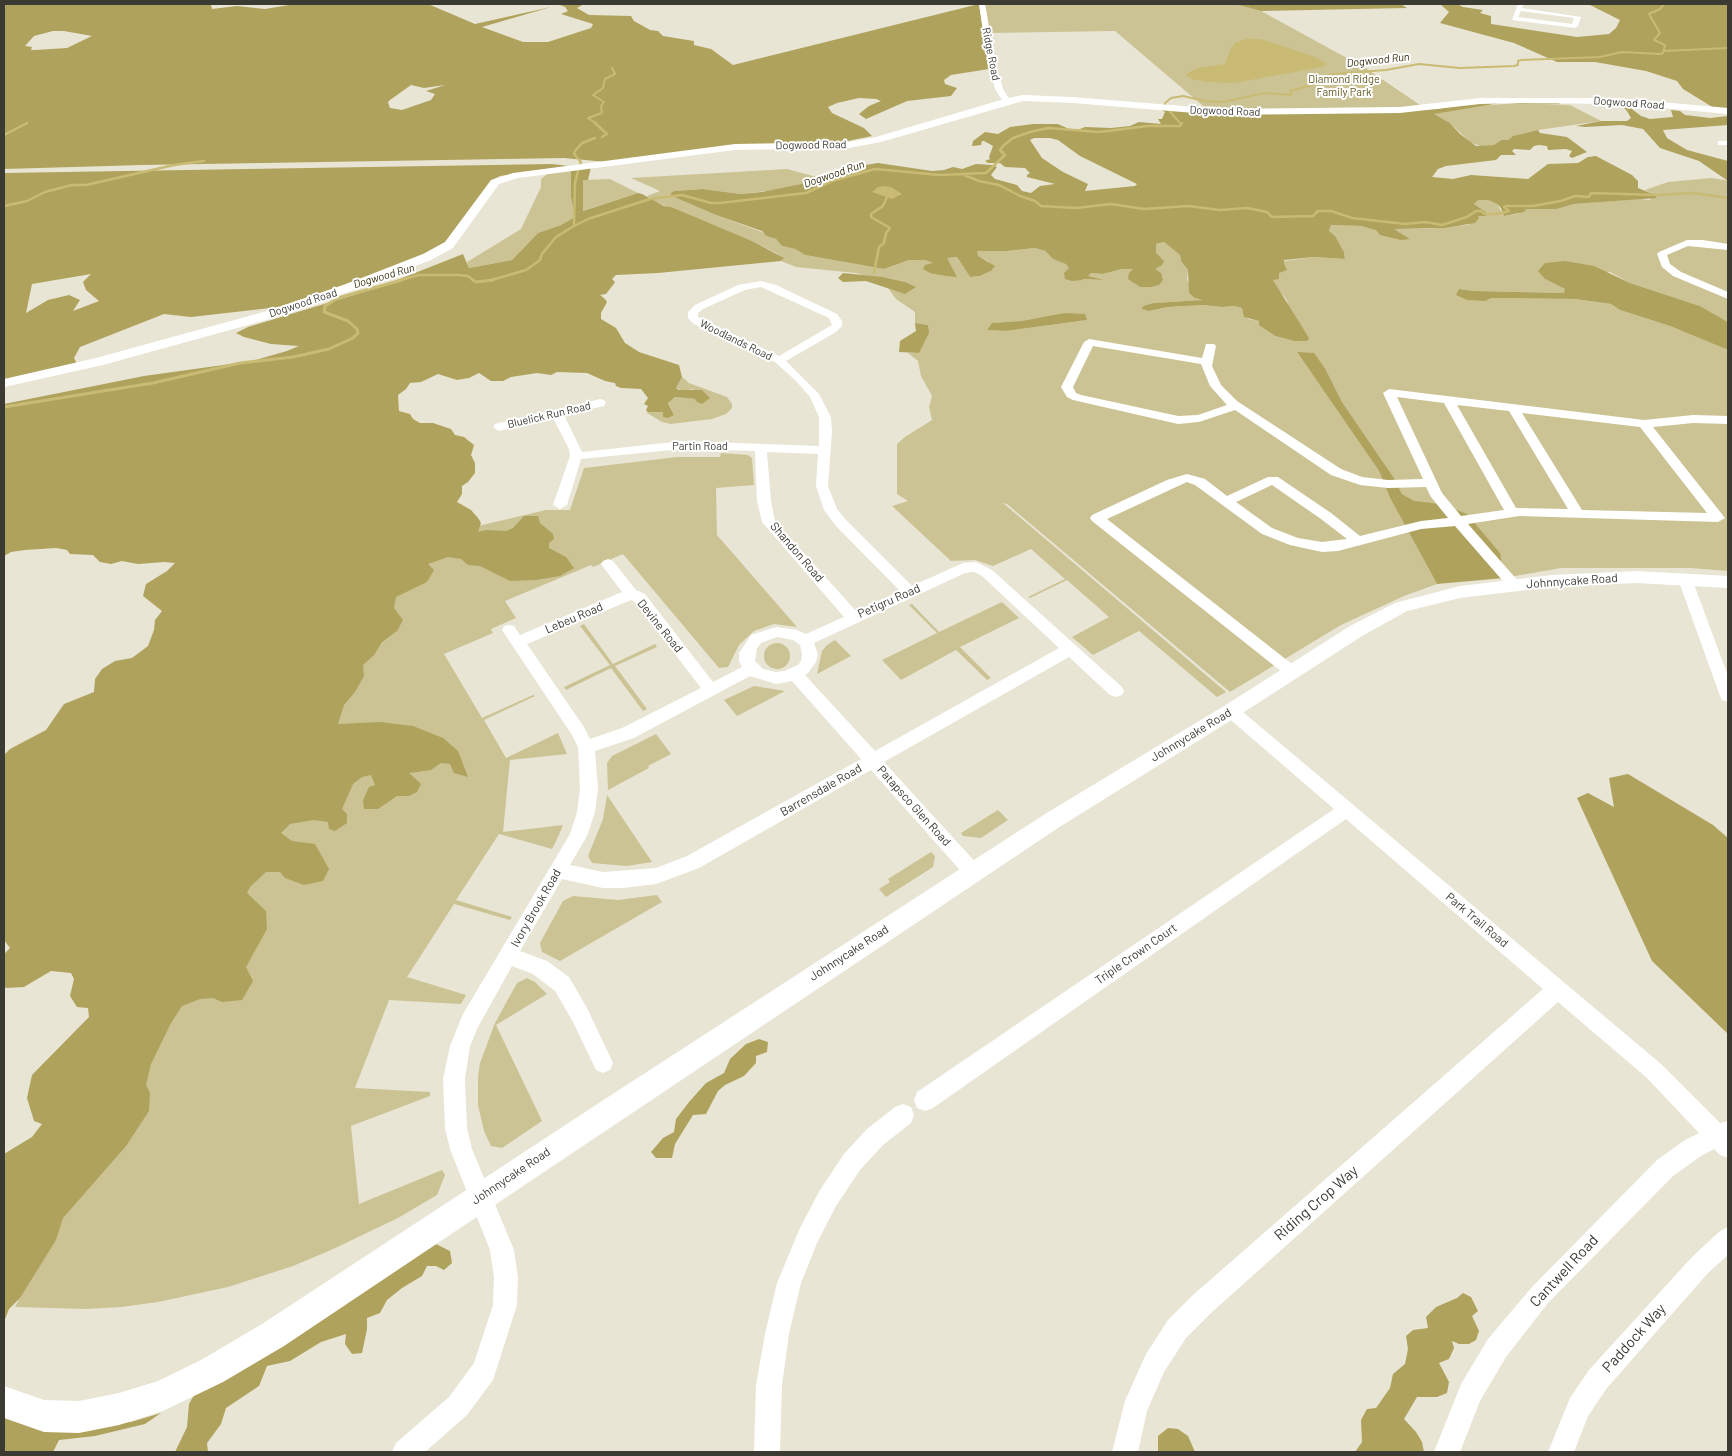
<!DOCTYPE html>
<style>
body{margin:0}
#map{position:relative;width:1732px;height:1456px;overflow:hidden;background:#e8e5d4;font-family:Barlow,sans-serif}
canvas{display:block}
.frame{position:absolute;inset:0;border:5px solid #3b3a33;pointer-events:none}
</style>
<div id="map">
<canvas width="1732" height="1456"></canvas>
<div class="frame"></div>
</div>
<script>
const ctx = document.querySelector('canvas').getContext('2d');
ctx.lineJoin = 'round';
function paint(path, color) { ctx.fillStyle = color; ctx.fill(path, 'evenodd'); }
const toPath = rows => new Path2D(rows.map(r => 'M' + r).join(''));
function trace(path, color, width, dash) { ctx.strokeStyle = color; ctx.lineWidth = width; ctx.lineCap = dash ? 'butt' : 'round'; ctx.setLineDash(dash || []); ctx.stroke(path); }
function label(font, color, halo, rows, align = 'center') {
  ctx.font = font + ' Barlow,sans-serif'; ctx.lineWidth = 4; ctx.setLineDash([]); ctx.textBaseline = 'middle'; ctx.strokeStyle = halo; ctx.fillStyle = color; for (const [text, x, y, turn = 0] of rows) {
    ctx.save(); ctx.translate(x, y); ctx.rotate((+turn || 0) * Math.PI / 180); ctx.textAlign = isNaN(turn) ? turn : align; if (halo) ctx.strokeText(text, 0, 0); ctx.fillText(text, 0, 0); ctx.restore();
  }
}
paint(toPath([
 [985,4,1235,4,1261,11,1367,69,1423,107,1209,111,1115,31,989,33],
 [1520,103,1570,105,1601,121,1538,130,1514,136,1508,140,1501,140,1494,145,1481,146,1471,143,1450,123,1433,114,1475,106],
 [787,169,824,179,775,190,740,194,703,189,674,191,670,194,674,197,716,215,762,232,766,236,776,239,782,246,795,249,805,255,884,269,909,260,925,260,934,263,956,277,946,258,957,257,970,277,980,276,991,271,988,261,977,256,977,251,1007,251,1035,248,1045,251,1053,259,1066,263,1069,268,1083,279,1101,280,1087,276,1091,273,1103,274,1122,269,1134,269,1136,285,1151,287,1156,244,1164,242,1180,255,1181,261,1188,270,1187,280,1204,300,1154,303,1149,311,1168,307,1203,305,1222,307,1234,306,1242,308,1248,319,1259,321,1266,330,1275,336,1294,341,1287,300,1274,284,1272,279,1279,273,1284,261,1314,257,1345,259,1344,252,1335,237,1329,231,1331,225,1361,226,1404,235,1393,229,1428,229,1468,225,1478,216,1486,216,1486,212,1474,204,1477,200,1488,200,1497,204,1504,216,1517,214,1526,209,1557,209,1574,204,1640,199,1650,200,1653,194,1645,190,1668,182,1711,178,1725,180,1728,181,1728,322,1700,306,1630,283,1610,272,1545,279,1565,289,1565,293,1474,291,1459,289,1491,298,1575,299,1611,304,1620,310,1670,326,1728,350,1728,571,1690,568,1561,568,1504,578,1441,504,1414,502,1402,494,1394,478,1342,402,1326,370,1297,352,1379,471,1390,498,1437,584,1404,596,1341,625,1230,692,1007,504,1003,503,1226,692,1217,697,1139,631,1093,655,1072,637,1109,617,1067,580,1030,598,1028,597,1065,579,1031,549,993,566,975,560,951,561,892,506,908,501,897,494,897,444,905,437,932,420,929,407,932,396,921,376,918,361,908,353,919,353,928,325,915,323,915,312,896,299,888,288,905,293,905,282,883,277,871,277,856,273,796,267,781,261,783,258,776,253,752,241,656,202,647,196,660,191,631,178],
 [1043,317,1087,320,1006,331,987,330,993,323,1021,321],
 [571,170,571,197,575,217,561,225,538,233,512,260,469,268,467,262,521,229,541,187,541,179,547,174],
 [610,179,638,193,582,211,583,180],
 [682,377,689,383,727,397,732,404,732,408,726,414,712,419,671,424,662,422,647,413,646,410,648,412,664,412,674,415,668,402,675,397,695,399,693,389,684,391,676,388],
 [721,453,748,455,752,458,754,485,716,488,717,535,797,627,774,624,754,631,739,645,728,667,719,668,623,554,593,567,591,565,505,601,516,618,491,629,493,633,444,654,482,718,533,695,535,696,484,720,506,758,558,733,567,754,510,760,503,832,563,825,558,837,552,849,499,834,456,900,512,917,510,920,454,904,407,977,466,995,461,1004,389,1000,355,1088,430,1092,430,1096,351,1126,359,1204,442,1170,445,1175,437,1195,398,1218,331,1250,293,1266,228,1287,158,1302,121,1307,85,1309,15,1307,423,539,546,510,570,510,584,468,677,457,720,457],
 [1002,602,1019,618,960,647,991,678,987,680,956,650,901,680,882,660,937,633,909,605,912,604,939,632],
 [584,624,613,664,655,644,657,647,615,666,647,709,643,711,611,668,566,690,564,687,610,665,580,626],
 [835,640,851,656,817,674,822,651,827,645],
 '764 656a13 13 0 1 1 26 0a13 13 0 1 1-26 0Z',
 [754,686,785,691,737,716,724,700],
 [656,734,671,754,648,766,649,768,608,790,607,763,612,756],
 [607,795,652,862,627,866,592,863,588,856,603,819],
 [998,810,1008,820,981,838,963,836,961,833],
 [931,852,935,856,933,867,886,897,879,889,890,882,888,879],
 [657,895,662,902,560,961,542,952,540,943,563,901,573,896,618,900],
 [527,978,535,982,547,994,496,1025,542,1121,502,1148,491,1146,484,1131,478,1105,478,1077,480,1063,495,1023,517,983]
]), '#ccc394');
paint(toPath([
 [4,4,214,4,211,5,212,9,237,6,265,9,295,4,428,4,475,24,551,7,482,27,523,42,548,42,591,28,593,24,561,14,568,11,565,7,560,5,584,4,577,8,589,15,631,16,634,21,650,30,658,31,663,36,694,41,694,45,711,49,733,65,979,4,989,69,951,75,944,80,945,84,957,88,951,96,907,101,866,119,859,114,869,106,881,101,876,99,859,98,837,103,828,107,832,113,864,128,872,136,833,144,735,145,606,162,564,158,142,165,4,169],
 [53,31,64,31,92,36,67,48,35,50,31,50,32,47,25,46,34,36],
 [411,85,424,88,445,85,426,91,435,94,431,100,402,110,390,108,388,102,390,100],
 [1235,4,1401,4,1407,8,1261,11],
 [1440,4,1457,4,1463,7,1483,10,1480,13,1491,16,1491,24,1577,37,1609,34,1616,28,1620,20,1588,4,1728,4,1728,109,1714,108,1683,89,1677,81,1646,71,1595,62,1557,62,1514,43,1440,23,1449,12],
 [1491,101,1557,101,1560,104,1500,103,1434,114,1450,123,1460,134,1476,146,1494,145,1501,140,1508,140,1513,136,1538,130,1540,133,1567,137,1587,152,1572,158,1569,156,1572,151,1566,149,1548,150,1547,146,1539,145,1534,146,1530,150,1514,149,1512,151,1516,155,1501,155,1496,160,1446,166,1438,169,1432,177,1453,179,1471,175,1528,179,1548,164,1578,163,1588,157,1596,156,1632,175,1638,181,1638,188,1653,194,1657,198,1574,204,1557,209,1526,209,1524,212,1504,216,1501,208,1497,204,1488,200,1478,200,1474,204,1486,212,1486,216,1478,216,1479,218,1475,223,1445,228,1394,229,1410,239,1401,240,1380,235,1376,230,1361,226,1331,225,1329,231,1335,236,1344,252,1345,259,1314,257,1284,260,1284,264,1287,270,1279,273,1279,279,1273,280,1309,338,1307,341,1294,341,1275,336,1259,325,1259,321,1244,317,1242,308,1234,306,1222,307,1203,305,1168,307,1149,311,1142,309,1143,306,1154,303,1203,300,1195,298,1189,293,1188,270,1181,261,1180,255,1164,242,1156,244,1156,253,1164,261,1162,265,1155,269,1161,273,1163,280,1159,285,1151,287,1140,287,1128,279,1129,273,1133,269,1122,269,1103,274,1091,273,1088,276,1104,280,1083,279,1082,280,1072,281,1065,279,1064,273,1069,268,1066,264,1053,259,1045,251,1035,248,1007,251,977,251,978,256,995,266,991,271,980,276,970,277,957,257,947,258,957,277,946,276,930,273,923,269,925,265,933,263,925,260,909,260,884,269,805,255,795,249,782,246,776,239,766,236,762,231,716,215,674,197,670,194,674,191,703,189,740,194,762,192,816,181,852,167,878,163,932,171,944,170,953,167,962,169,976,164,992,165,997,167,991,175,995,179,1017,185,1022,191,1031,193,1040,186,1055,184,1027,177,1027,175,1030,173,1025,168,1005,167,1000,163,988,163,985,161,990,159,989,157,993,146,984,141,982,141,981,145,972,146,973,141,985,132,998,134,1010,127,1033,124,1058,124,1069,129,1080,129,1085,127,1111,128,1130,126,1139,122,1161,124,1158,119,1162,119,1165,112,1158,108,1235,114,1380,112,1437,109],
 [1034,138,1050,138,1058,140,1080,156,1137,184,1135,186,1085,191,1088,184,1063,172,1042,158,1030,140],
 [1624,103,1641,116,1650,119,1673,117,1671,110,1680,111,1685,115,1710,118,1728,116,1728,125,1663,130,1667,138,1687,150,1728,161,1728,181,1699,161,1660,148,1643,129,1622,125,1585,127,1576,126,1601,121,1627,121,1631,118,1627,111,1620,104],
 [552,164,569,166,500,176,492,180,445,244,404,264,279,307,191,317,164,314,80,347,74,358,78,366,4,380,4,173],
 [91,274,83,282,86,290,99,301,73,311,80,300,69,295,48,300,26,313,32,284],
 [591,167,588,180,583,180,583,211,638,193,642,194,664,206,671,207,752,241,784,258,781,261,658,273,616,275,612,279,615,282,613,285,606,294,600,295,605,299,607,302,601,313,601,319,616,328,625,343,639,352,679,365,682,377,676,388,679,390,702,390,710,398,702,404,697,402,695,399,675,397,668,403,674,415,668,418,663,417,663,412,648,412,646,410,648,406,644,404,648,398,641,389,621,388,616,386,615,383,605,381,587,373,557,372,551,375,537,373,511,377,503,381,491,381,479,373,469,378,457,380,438,374,421,382,410,383,406,389,398,395,399,411,410,414,413,419,420,423,433,423,451,429,455,435,464,437,474,445,471,455,475,463,475,473,468,482,462,486,462,494,457,502,471,510,478,518,481,523,478,532,486,530,506,531,513,528,524,516,538,516,540,523,553,534,554,539,549,543,549,548,566,557,574,568,560,576,536,580,510,581,480,566,468,565,461,559,448,557,428,564,434,570,427,582,396,597,394,608,403,620,397,631,382,642,374,655,363,665,364,676,355,692,344,705,338,724,380,722,413,726,443,738,458,751,468,777,454,773,450,764,441,763,431,770,409,773,421,784,417,792,409,796,397,796,378,809,364,809,363,800,369,787,375,785,371,775,362,777,353,784,342,809,347,814,347,823,335,831,329,829,328,822,313,820,290,824,281,833,292,841,315,844,329,869,323,881,304,885,285,878,280,872,266,872,250,887,247,893,266,911,267,929,246,967,253,981,242,1000,222,1002,213,998,200,999,182,1006,171,1023,151,1064,146,1085,150,1093,149,1111,126,1146,63,1218,56,1240,20,1298,9,1309,4,1322,4,1154,32,1137,42,1124,34,1121,27,1098,32,1075,89,1017,88,1008,77,1007,70,996,74,979,71,973,51,971,24,987,6,988,4,986,4,954,10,948,4,940,4,755,10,749,46,730,64,704,94,692,95,679,102,669,115,661,132,658,148,646,154,630,155,620,162,611,143,596,146,584,167,571,175,563,164,562,138,564,122,561,111,564,100,562,93,555,70,554,67,550,56,548,25,550,11,552,4,556,4,404,144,376,252,361,287,351,299,346,271,344,244,337,236,333,248,327,377,288,463,254,469,268,512,260,538,233,561,225,575,217,571,197,571,170],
 [1565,261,1594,266,1630,283,1700,306,1728,322,1728,350,1670,326,1620,310,1611,304,1575,299,1491,298,1485,301,1467,300,1456,295,1459,289,1474,291,1564,293,1565,289,1545,279,1538,271,1545,263],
 [843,273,883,277,905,282,916,287,905,294,866,281,843,282,838,278],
 [1065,313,1085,314,1087,320,1006,331,987,330,992,323,1021,321],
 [915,323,928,325,929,333,919,353,899,352,900,341,916,331],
 [1297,352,1314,353,1326,370,1342,402,1394,478,1402,494,1414,501,1441,504,1467,514,1500,553,1504,578,1437,584,1390,498,1379,471],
 [1628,774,1713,825,1728,838,1728,1034,1652,961,1577,798,1588,793,1614,807,1609,778],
 [759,1039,768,1042,767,1052,756,1056,756,1063,744,1076,725,1085,718,1091,706,1114,693,1115,675,1144,672,1158,656,1158,651,1152,663,1138,674,1132,676,1119,689,1102,706,1083,724,1073,730,1059,746,1044],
 [436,1244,450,1251,452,1263,444,1270,436,1266,427,1266,422,1276,402,1288,387,1300,380,1313,367,1318,367,1329,362,1353,352,1354,345,1344,346,1334,321,1342,290,1361,267,1366,259,1386,226,1408,221,1424,207,1443,208,1452,175,1452,187,1427,189,1404,198,1388,421,1246],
 [1463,1293,1471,1297,1478,1311,1472,1316,1479,1331,1476,1340,1469,1344,1459,1344,1452,1341,1454,1348,1449,1359,1439,1363,1449,1382,1447,1393,1437,1397,1417,1397,1404,1419,1416,1432,1422,1442,1424,1452,1355,1452,1362,1442,1361,1420,1367,1409,1376,1408,1390,1388,1393,1374,1405,1364,1408,1349,1406,1336,1413,1330,1428,1328,1426,1317,1436,1307,1457,1298],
 [161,1413,145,1424,95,1436,59,1440,53,1452,4,1452,4,1415,10,1419,83,1427,131,1422],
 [1168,1428,1178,1429,1188,1436,1195,1452,1158,1452,1158,1436]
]), '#afa25c');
paint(toPath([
 [1246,39,1260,39,1277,44,1315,57,1327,64,1322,67,1234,83,1206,82,1192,79,1185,75,1197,68,1225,64,1231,48,1235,43],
 [885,186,891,187,902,194,892,199,872,192,878,187]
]), '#c9bb74');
trace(toPath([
 [1664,51,1728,48],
 [25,124,27,123],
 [597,124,588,118,602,113,601,106,604,102,593,95,603,88,605,79,615,74,612,68],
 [1181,124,1165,106,1165,103,1171,98,1183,96,1205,101,1223,102,1265,93,1292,95,1290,91,1322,82,1325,76,1333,74,1386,70,1419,64,1460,68,1514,66,1518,65,1518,61,1521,60,1600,57,1622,52,1660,54,1663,53,1665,45,1654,40,1660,33,1649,14,1660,9,1664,4]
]), '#c9bb74', 2);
trace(toPath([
 [595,123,607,134,602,137],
 [4,135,27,123],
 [580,164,581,162,574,154,575,151,582,143,595,138],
 [964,175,979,181,999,185,1020,196,1035,201,1041,206,1076,208,1111,204,1144,209,1188,206,1220,210,1247,208,1267,212,1272,217,1313,216,1318,211,1331,211,1352,218,1405,224,1425,222,1442,225,1467,217,1476,211,1481,211,1485,214,1497,214,1509,211,1504,207,1506,206,1533,206,1561,201,1575,196,1589,197,1591,193,1657,195,1693,193,1728,198],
 [4,206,27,201,45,192,72,185,86,185,174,165,204,161],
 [574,226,575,183,578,171],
 [874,273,879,247,884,243,886,233,890,228,871,217,871,214,883,206,887,197],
 [398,281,418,275,459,275,468,276,474,281],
 [488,281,526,270,540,260,542,254,556,237,574,226,588,219,650,199,682,195,711,203,720,203,806,193,832,181,875,169,940,175,986,173,1005,155,1000,150,1004,145,1013,138,1030,132,1048,128,1099,132,1148,126,1180,126,1182,123]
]), '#c9bb74', 2.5);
trace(toPath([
 [473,280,476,282,493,280],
 [4,407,153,383,240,363,293,357,329,349,353,338,358,333,357,329,348,321,324,312,325,306,338,298,402,280]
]), '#c9bb74', 3);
paint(toPath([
 [979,4,985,4,997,71,1004,91,1011,101,1010,103,1004,103,996,91,989,71,979,4],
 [1518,4,1524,4,1522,8,1581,17,1578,26,1575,28,1512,20,1518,4],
 [1521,11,1574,18,1572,24,1518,17,1521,11],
 [1718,141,1728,141,1728,145,1718,145,1718,141],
 [1687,240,1703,240,1728,244,1728,250,1688,246,1667,255,1670,264,1681,272,1728,292,1728,299,1673,276,1662,267,1657,254,1659,252,1687,240],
 [761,281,776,285,837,314,842,321,842,326,836,332,786,361,819,394,831,417,832,432,828,486,837,509,846,520,912,586,963,563,976,562,992,570,1122,687,1124,691,1122,695,1116,697,1110,695,1069,657,884,762,979,866,982,872,979,878,973,880,967,878,871,770,699,868,656,884,623,888,603,888,562,879,520,951,547,961,569,977,587,1008,613,1063,610,1070,603,1073,596,1070,573,1022,555,991,533,974,512,966,478,1027,470,1046,465,1079,467,1128,472,1149,514,1250,518,1277,517,1305,493,1380,467,1415,425,1452,392,1452,396,1443,449,1397,474,1363,493,1305,494,1277,490,1250,450,1149,445,1128,443,1079,450,1046,463,1014,570,834,577,812,580,789,578,747,572,735,502,630,504,626,509,625,514,626,520,635,622,592,601,564,603,561,608,559,613,561,636,590,645,594,713,682,742,667,739,661,739,653,751,635,776,627,797,630,806,634,844,617,762,522,757,501,755,451,682,449,581,459,567,505,560,509,553,505,570,456,569,449,553,418,499,431,493,427,495,424,600,399,604,400,606,403,604,406,564,415,582,452,682,441,819,446,819,417,810,397,796,381,775,362,694,324,688,318,688,312,695,305,738,285,761,281],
 [761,287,829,318,832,325,779,356,698,317,698,313,703,309,745,290,761,287],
 [767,452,818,454,816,486,824,510,836,526,900,591,856,611,775,521,771,501,767,452],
 [974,572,982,576,1059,648,875,751,805,675,808,673,816,662,818,654,814,643,965,573,974,572],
 [631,600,635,602,701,688,622,728,590,739,584,727,527,644,631,600],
 [777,637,793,640,800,645,802,654,801,661,798,665,784,671,776,672,763,669,755,661,757,648,761,643,777,637],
 [750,676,776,684,792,681,861,759,687,856,656,868,603,872,570,865,587,836,595,812,598,789,595,751,634,738,750,676],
 [1089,339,1202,358,1206,344,1214,344,1216,346,1212,366,1221,385,1237,401,1341,469,1362,477,1388,480,1423,479,1383,393,1389,389,1644,420,1693,415,1728,416,1728,424,1693,423,1653,427,1725,518,1718,522,1519,516,1468,524,1519,582,1521,585,1519,588,1514,590,1509,588,1455,526,1421,529,1338,551,1322,552,1290,545,1262,534,1195,485,1187,482,1107,519,1297,668,1300,672,1297,676,1292,678,1287,676,1092,521,1090,518,1092,515,1167,480,1187,474,1205,479,1227,496,1268,477,1278,477,1331,513,1360,536,1421,521,1448,518,1431,497,1426,487,1388,488,1360,485,1331,475,1235,410,1199,422,1178,424,1073,400,1067,397,1061,387,1084,342,1089,339],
 [1093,346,1201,364,1210,386,1227,405,1198,415,1178,416,1081,395,1076,393,1073,387,1093,346],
 [1397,397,1444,403,1504,510,1461,516,1442,493,1397,397],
 [1457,405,1509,411,1568,509,1516,508,1457,405],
 [1522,413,1640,427,1707,513,1582,510,1522,413],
 [1272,485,1321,519,1347,539,1322,542,1298,538,1272,528,1236,502,1272,485],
 [1685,574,1690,576,1692,579,1728,676,1728,702,1722,700,1720,696,1678,579,1680,576,1685,574],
 [1231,705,1237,707,1661,1064,1720,1123,1728,1121,1728,1158,1720,1155,1714,1149,1701,1156,1673,1176,1548,1303,1506,1357,1480,1401,1460,1452,1434,1452,1461,1384,1488,1339,1532,1287,1657,1160,1685,1140,1699,1133,1647,1078,1558,1002,1211,1313,1186,1338,1164,1372,1147,1411,1138,1452,1112,1452,1125,1401,1146,1354,1168,1320,1193,1295,1543,989,1346,819,933,1108,925,1111,917,1108,914,1100,917,1092,1334,809,1225,715,1223,711,1225,707,1231,705],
 [903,1104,911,1107,914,1115,911,1123,883,1145,860,1170,836,1206,817,1243,801,1283,789,1334,782,1385,780,1452,754,1452,756,1385,765,1334,777,1283,800,1228,820,1190,844,1154,867,1129,895,1107,903,1104],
 [1728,1227,1728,1255,1708,1273,1607,1388,1588,1416,1574,1452,1548,1452,1570,1398,1589,1370,1692,1257,1720,1231,1728,1227]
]), '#fff');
paint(toPath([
 [1023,95,1073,97,1219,109,1400,107,1480,98,1617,98,1728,108,1728,114,1617,104,1521,103,1480,104,1400,113,1219,115,1073,103,1023,101,881,142,849,148,735,150,518,178,499,184,453,248,431,260,349,292,277,317,103,365,4,387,4,379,96,358,267,311,341,286,423,254,445,242,491,180,513,173,735,144,849,142,876,137,1004,99,1023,95],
 [1636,571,1728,576,1728,588,1636,583,1552,587,1460,598,1407,611,1362,636,1238,716,1061,826,284,1346,223,1382,163,1411,119,1425,79,1433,44,1432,4,1418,4,1386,44,1400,79,1401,119,1393,158,1381,201,1360,262,1324,605,1099,1045,814,1224,706,1350,626,1395,603,1460,586,1552,575,1636,571]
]), '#fff');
label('11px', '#3b3a33', '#fff', [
 ["Ridge Road",991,54,79],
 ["Dogwood Road",1629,103,4],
 ["Dogwood Road",1225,111,2],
 ["Dogwood Road",811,145,-1],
 ["Dogwood Road",303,303,-18],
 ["Woodlands Road",736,340,26],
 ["Bluelick Run Road",549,415,-13],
 ["Partin Road",700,446]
]);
label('italic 11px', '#322c0b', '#fff', [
 ["Dogwood Run",1378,60,-6],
 ["Dogwood Run",834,174,-19],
 ["Dogwood Run",384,276,-16]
]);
label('11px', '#625823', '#fff', [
 ["Diamond Ridge",1344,79],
 ["Family Park",1344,92]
]);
label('12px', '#3b3a33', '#fff', [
 ["Shandon Road",797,552,49],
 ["Johnnycake Road",1572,581,-4],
 ["Petigru Road",889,601,-24],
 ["Lebeu Road",574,618,-23],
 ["Devine Road",660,626,51],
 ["Johnnycake Road",1191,735,-31],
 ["Barrensdale Road",821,790,-30],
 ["Patapsco Glen Road",914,806,48],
 ["Ivory Brook Road",536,908,-60],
 ["Park Trail Road",1477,920,40],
 ["Johnnycake Road",849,953,-33],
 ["Triple Crown Court",1136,954,-35],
 ["Johnnycake Road",511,1176,-34]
]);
label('15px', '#3b3a33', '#fff', [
 ["Riding Crop Way",1316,1203,-41],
 ["Cantwell Road",1564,1271,-47],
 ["Paddock Way",1634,1338,-48]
]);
</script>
